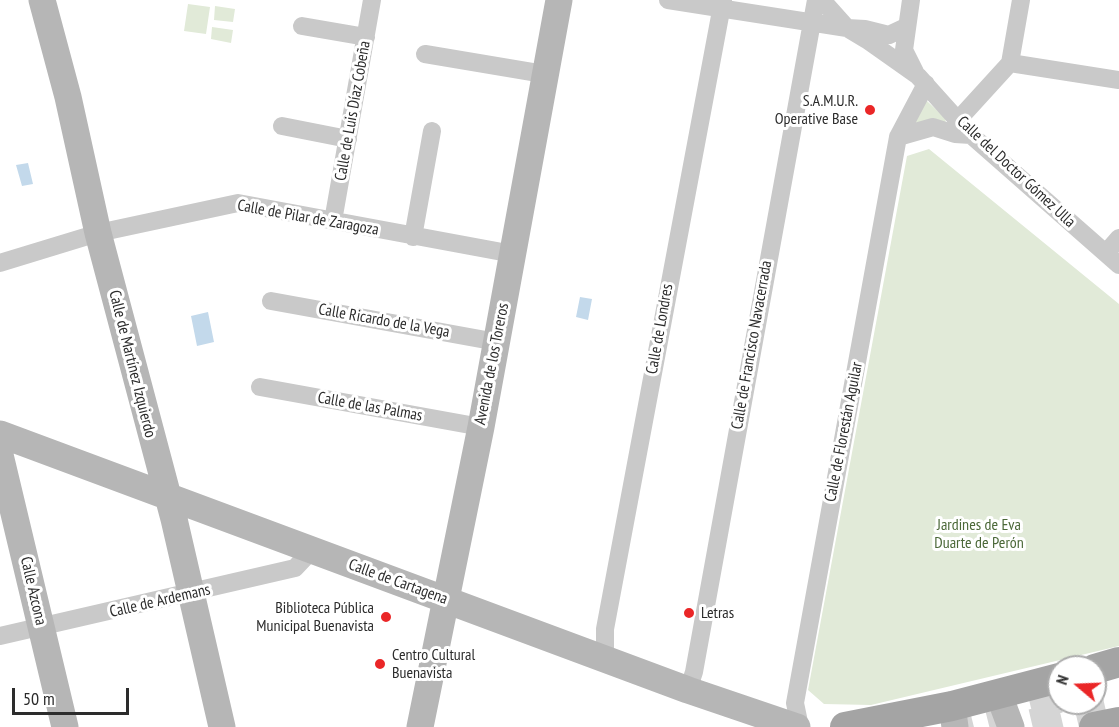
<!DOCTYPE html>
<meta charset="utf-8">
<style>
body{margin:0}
#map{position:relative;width:1119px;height:727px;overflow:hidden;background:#fff;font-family:"PT Sans Narrow",sans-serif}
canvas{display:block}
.north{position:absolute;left:1047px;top:655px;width:60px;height:60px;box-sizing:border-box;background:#fff;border:2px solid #ababab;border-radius:50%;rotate:289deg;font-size:16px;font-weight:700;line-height:24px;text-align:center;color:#2c2c2c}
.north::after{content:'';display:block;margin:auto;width:21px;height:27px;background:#ea2627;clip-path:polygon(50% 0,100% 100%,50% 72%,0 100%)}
.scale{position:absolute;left:12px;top:688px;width:117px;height:27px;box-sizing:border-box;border:3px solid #2c2c2c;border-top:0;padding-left:8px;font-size:18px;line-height:21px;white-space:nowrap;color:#2c2c2c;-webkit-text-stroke:4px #fff;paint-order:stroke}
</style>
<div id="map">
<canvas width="1119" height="727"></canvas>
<div class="north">N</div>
<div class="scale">50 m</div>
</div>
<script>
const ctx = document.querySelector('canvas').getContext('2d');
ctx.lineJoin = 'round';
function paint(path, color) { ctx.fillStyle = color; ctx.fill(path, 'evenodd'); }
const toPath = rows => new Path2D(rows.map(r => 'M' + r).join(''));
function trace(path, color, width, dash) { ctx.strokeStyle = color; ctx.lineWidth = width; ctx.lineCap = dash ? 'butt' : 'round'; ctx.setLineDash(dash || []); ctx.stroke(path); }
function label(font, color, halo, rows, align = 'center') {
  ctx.font = font + ' "PT Sans Narrow",sans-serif'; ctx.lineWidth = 6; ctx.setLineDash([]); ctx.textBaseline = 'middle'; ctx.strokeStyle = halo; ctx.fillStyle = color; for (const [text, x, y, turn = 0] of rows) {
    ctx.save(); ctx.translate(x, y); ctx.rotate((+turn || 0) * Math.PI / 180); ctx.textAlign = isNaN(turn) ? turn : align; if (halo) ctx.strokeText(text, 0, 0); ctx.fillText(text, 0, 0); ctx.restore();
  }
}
paint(toPath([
 [188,4,210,7,206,34,184,31],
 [215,6,235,9,233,22,214,20],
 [212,27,233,30,231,43,211,39],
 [927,101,945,118,946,123,911,124],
 [929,149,1119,304,1119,646,871,705,824,704,808,690,907,156]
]), '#e1ead8');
paint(toPath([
 [28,163,33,184,22,186,16,165],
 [580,297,592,299,588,320,576,317],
 [208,312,214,342,197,346,191,316]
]), '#c3d9eb');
trace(toPath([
 [1032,724,1119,704],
 [943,727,1059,698]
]), '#d5d5d5', 30, [30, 15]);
trace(toPath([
 [668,0,847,28,867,40,918,76,971,135,1119,265],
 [822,0,847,28,865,29,889,35,906,27],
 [911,0,904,50,915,72],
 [302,26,366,37],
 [425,54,544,74],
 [1010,63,1119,80],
 [958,120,1010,63,1021,0],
 [282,126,348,139],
 [898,137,926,84],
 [333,221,372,0],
 [413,237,432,131],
 [1106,253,1119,238],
 [0,263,98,233,238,203,513,254],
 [271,301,497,342],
 [260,387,481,427],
 [0,636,295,568,312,550],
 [605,659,605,629,723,0],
 [688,690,694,672,816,0],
 [800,727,795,703,898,137,933,127,955,134,971,135]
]), '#c9c9c9', 18);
trace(toPath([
 [42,0,68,97,98,233,174,519,222,727],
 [0,434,688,690,797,727],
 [0,455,65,727],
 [999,695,1011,727],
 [952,706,955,727],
 [420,727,481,427,559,0]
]), '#b6b6b6', 27);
trace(toPath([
 [1095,669,1119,662],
 [845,727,952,706,1059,678],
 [1094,727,1119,722]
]), '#a4a4a4', 30);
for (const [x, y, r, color] of [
 [870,110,6,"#ea2627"],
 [689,613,6,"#ea2627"],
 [386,617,6,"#ea2627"],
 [380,664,6,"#ea2627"]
]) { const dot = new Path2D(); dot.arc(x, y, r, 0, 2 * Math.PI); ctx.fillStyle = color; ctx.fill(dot); trace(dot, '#fff', 2); }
label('16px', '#2c2c2c', '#fff', [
 ["S.A.M.U.R.",858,101],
 ["Operative Base",858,119],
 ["Biblioteca Pública",374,608],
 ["Municipal Buenavista",374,626],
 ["Letras",701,613,"left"],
 ["Centro Cultural",392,655,"left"],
 ["Buenavista",392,673,"left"]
], 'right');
label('16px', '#2c2c2c', '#fff', [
 ["Calle de Luis Díaz Cobeña",353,111,-80],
 ["Calle del Doctor Gómez Ulla",1016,172,43],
 ["Calle de Pilar de Zaragoza",308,218,10],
 ["Calle Ricardo de la Vega",384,321,10],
 ["Calle de Londres",660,329,-80],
 ["Calle de Francisco Navacerrada",752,345,-80],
 ["Calle de Martínez Izquierdo",132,364,76],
 ["Avenida de los Toreros",492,364,-79],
 ["Calle de las Palmas",370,407,10],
 ["Calle de Florestán Aguilar",844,432,-79],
 ["Calle de Cartagena",398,582,20],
 ["Calle Azcona",33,591,77],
 ["Calle de Ardemans",160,601,-13]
]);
label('16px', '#4b6838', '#fff', [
 ["Jardines de Eva",979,525],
 ["Duarte de Perón",979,543]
]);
</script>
